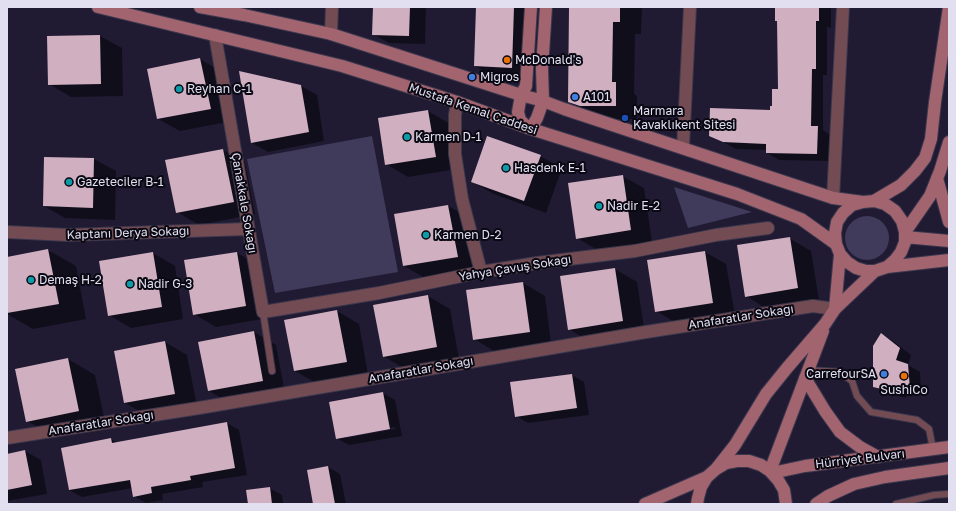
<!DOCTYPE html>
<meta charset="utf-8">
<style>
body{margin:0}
#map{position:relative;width:956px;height:511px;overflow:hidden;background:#201b33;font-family:"Golos Text",sans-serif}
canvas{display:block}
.frame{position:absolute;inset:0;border:8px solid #e2e0f0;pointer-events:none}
</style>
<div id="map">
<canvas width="956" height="511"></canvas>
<div class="frame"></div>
</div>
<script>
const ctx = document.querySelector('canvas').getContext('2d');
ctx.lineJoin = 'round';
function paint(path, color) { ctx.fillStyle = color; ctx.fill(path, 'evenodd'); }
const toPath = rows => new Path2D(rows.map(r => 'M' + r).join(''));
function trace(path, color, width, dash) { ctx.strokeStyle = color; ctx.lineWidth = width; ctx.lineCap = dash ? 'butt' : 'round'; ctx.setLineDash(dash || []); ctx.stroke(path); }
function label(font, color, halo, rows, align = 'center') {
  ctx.font = font + ' "Golos Text",sans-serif'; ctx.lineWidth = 4; ctx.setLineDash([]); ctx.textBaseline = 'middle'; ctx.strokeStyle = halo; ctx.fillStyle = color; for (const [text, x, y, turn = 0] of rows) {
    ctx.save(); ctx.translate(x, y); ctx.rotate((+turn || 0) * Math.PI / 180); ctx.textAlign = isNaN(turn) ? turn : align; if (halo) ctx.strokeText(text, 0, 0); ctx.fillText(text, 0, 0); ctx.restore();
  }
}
paint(toPath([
 [372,136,398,272,275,293,247,159],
 [674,187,752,212,688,228],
 '845 238a22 22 0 1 1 44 0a22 22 0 1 1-44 0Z'
]), '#403a5b');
paint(toPath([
 [374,7,426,7,425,44,389,43,373,34],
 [477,7,530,7,527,76,491,75,475,66],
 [573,7,642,7,641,34,635,34,634,94,637,96,637,119,603,119,591,114,569,102],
 [777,7,831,7,831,28,827,27,827,75,823,75,823,130,829,134,829,161,779,160,767,153,767,150,736,149,710,135,771,111,779,90],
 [100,36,122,48,123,96,71,97,49,84],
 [200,59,222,72,232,121,180,131,158,119,148,69],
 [301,86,317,95,324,141,268,152,252,143],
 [428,111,450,124,457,169,408,177,386,164],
 [223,150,245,162,255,214,199,225,177,212],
 [540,156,562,168,546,213,494,194,472,182],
 [45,158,94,159,116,171,115,220,65,218,44,206],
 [622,176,644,188,652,242,599,251,577,238],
 [448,206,470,218,479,269,425,278,404,266,395,215],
 [789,238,811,251,819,300,767,309,746,296],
 [48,250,76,266,86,319,33,329,7,314,7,258],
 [705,252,726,264,735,315,678,324,656,311],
 [153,253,175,266,183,319,131,328,109,315],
 [237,253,259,265,268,318,216,327,194,314,186,261],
 [615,269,637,282,645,334,590,342,569,329,561,277],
 [523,283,545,296,551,344,496,352,474,339],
 [428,296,450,309,459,359,405,369,383,356],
 [337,311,359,324,368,374,316,383,295,371],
 [254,332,276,345,285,393,230,403,209,391],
 [881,334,893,341,911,355,908,365,920,372,921,395,906,393,906,398,886,393,874,386],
 [165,342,187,355,197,406,146,415,125,403],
 [68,359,95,375,106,426,55,437,27,421],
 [572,375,584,382,589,415,528,423,516,416],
 [383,393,395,400,402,436,349,445,336,438],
 [395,427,395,429,346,438,346,436],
 [227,423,239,430,247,475,202,482,203,487,162,494,163,500,146,503,134,496,133,488,82,497,69,490,111,439,118,443],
 [25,451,41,460,47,494,7,501,7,455],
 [328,467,340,474,346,504,314,504,308,471],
 [269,488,282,495,283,504,249,504]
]), '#0007');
paint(toPath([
 [373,7,410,7,409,36,372,35],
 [476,7,514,7,512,68,474,66],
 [572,7,620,7,620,22,613,22,612,82,616,82,616,106,580,106,568,102,569,8,572,8],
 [775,7,819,7,819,21,816,21,816,69,812,69,811,126,818,126,817,154,766,153,766,144,723,142,709,136,710,108,770,110,770,106,772,106,772,89,778,89,777,21,775,21],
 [100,35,101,84,48,85,47,36],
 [200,58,211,109,157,119,147,69],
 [239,71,301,85,309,132,251,143],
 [428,110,436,157,385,165,378,118],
 [487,136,541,155,524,201,471,182],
 [223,149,234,202,176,213,165,160],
 [44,157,94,158,93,208,43,206],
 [623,175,631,230,576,239,568,183],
 [448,205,458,257,403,266,394,214],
 [790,237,798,288,745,297,737,245],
 [48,249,59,304,7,313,7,257],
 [705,251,713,303,655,312,647,260],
 [153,252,162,307,108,316,99,261],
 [237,252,246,306,193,315,184,260],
 [615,268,623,321,568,330,560,276],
 [523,282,530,332,473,340,466,290],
 [428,295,437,347,383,357,373,305],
 [337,310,347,362,294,371,284,320],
 [254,331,263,381,208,391,198,342],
 [881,333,900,348,896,360,908,364,910,389,895,387,895,392,873,387,873,346],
 [165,341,175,394,124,403,114,351],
 [68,358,79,411,26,422,15,369],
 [572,374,577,408,515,417,510,382],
 [383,392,390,429,336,439,329,402],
 [227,422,235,468,190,476,191,480,151,487,152,493,133,497,130,480,69,490,61,448,111,438,112,443],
 [25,450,32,485,7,490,7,454],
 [328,466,335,504,313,504,307,470],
 [270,487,272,504,248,504,246,490]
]), '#d0afc1');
const lane = toPath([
 [263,312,272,371],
 [808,370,840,372,852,381,857,396,871,412,917,420,929,429,933,449],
 [896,504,934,495,949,494]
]);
const street = toPath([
 [331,34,332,7],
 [215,35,263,312,379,293,481,272,537,263,635,251,716,235,768,228],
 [457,102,455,115,455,154,462,199,481,272],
 [683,147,690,7],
 [833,198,843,7],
 [7,232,68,235,248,229],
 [7,438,199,408,646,332,813,306,835,309]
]);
const secondary = toPath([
 [98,7,342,66,457,102,528,128,737,194,801,219,836,244],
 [200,7,244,15,331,34,521,95,543,101,564,109,833,198,863,202],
 [528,128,533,125,537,118,543,101,542,69,546,7],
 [528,128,520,120,518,112,521,95,526,86,531,7],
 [937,178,949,222],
 [874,201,901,185,915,171,925,158,931,139,935,102,949,7],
 [905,232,930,196,940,171,949,142],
 [905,237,949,241],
 [887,267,895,260,901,252,905,242,905,232,902,221,895,211,885,204,874,201,863,202,852,205,843,213,837,222,835,233,836,244,840,254,847,262,856,268,866,271,875,271,887,267,949,260],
 [835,309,840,254],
 [805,378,825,411,840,432,860,447,878,457],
 [716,469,735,445,766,394,787,368,825,324,835,309,875,271],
 [770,471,823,331],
 [772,473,805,466,949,447],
 [645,504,707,477],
 [697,504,698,498,701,487,707,477,716,469,726,463,737,461,749,461,761,465,770,471,778,480,784,490,786,504],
 [816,504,828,496,854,484,885,477,949,468]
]);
trace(lane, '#3b374d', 8);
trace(street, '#3b374d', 14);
trace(secondary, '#3b374d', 14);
trace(lane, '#734c53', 6);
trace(street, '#734c53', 12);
trace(secondary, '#a2646f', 12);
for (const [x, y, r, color] of [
 [507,60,4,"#e8710a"],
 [472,77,4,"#3f7fe0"],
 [179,89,4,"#0f9aa8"],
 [575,97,4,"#3f7fe0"],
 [625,118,4,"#1a4fb4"],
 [407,137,4,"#0f9aa8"],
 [506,168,4,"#0f9aa8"],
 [69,182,4,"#0f9aa8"],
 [599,206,4,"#0f9aa8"],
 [426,235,4,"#0f9aa8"],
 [31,280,4,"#0f9aa8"],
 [130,284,4,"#0f9aa8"],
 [884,374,4,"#3f7fe0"],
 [904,376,4,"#e8710a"]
]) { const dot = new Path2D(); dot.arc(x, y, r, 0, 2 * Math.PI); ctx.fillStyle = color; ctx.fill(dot); trace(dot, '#0a0812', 1.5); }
label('12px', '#e2e0f0', '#0a0812', [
 ["McDonald's",515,60],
 ["Migros",480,77],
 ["Reyhan C-1",187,89],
 ["A101",583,97],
 ["Marmara",633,111],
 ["Kavaklıkent Sitesi",633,125],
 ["Karmen D-1",415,137],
 ["Hasdenk E-1",514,168],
 ["Gazeteciler B-1",77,182],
 ["Nadir E-2",607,206],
 ["Karmen D-2",434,235],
 ["Demaş H-2",39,280],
 ["Nadir G-3",138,284],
 ["CarrefourSA",876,374,"right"],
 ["SushiCo",904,390,"center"]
], 'left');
label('12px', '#e2e0f0', '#0a0812', [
 ["Mustafa Kemal Caddesi",473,109,19],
 ["Çanakkale Sokağı",244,203,80],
 ["Kaptanı Derya Sokağı",128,233,-2],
 ["Yahya Çavuş Sokağı",515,268,-9],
 ["Anafaratlar Sokağı",741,317,-9],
 ["Anafaratlar Sokağı",421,370,-10],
 ["Anafaratlar Sokağı",101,423,-9],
 ["Hürriyet Bulvarı",860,459,-7]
]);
</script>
